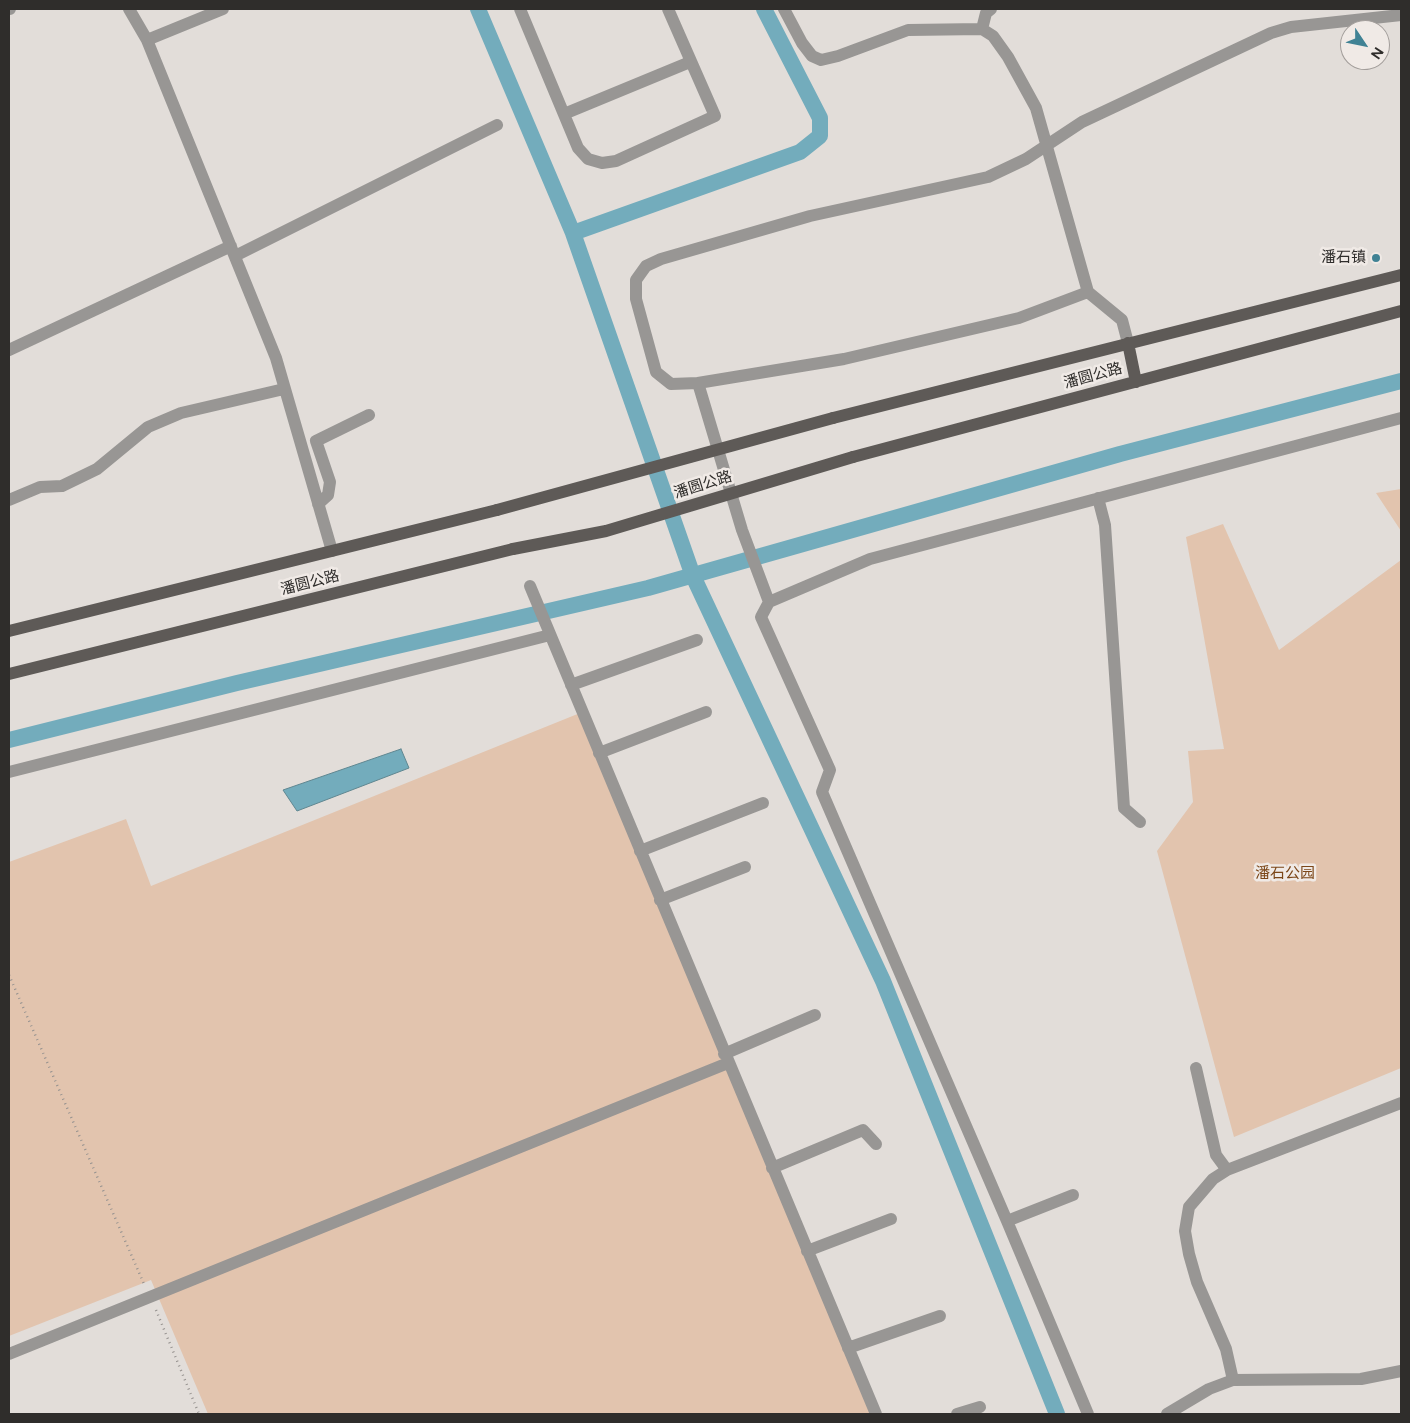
<!DOCTYPE html>
<meta charset="utf-8">
<style>
body{margin:0}
#map{position:relative;width:1410px;height:1423px;overflow:hidden;background:#e2ddd9;font-family:Figtree,sans-serif}
canvas{display:block}
.frame{position:absolute;inset:0;border:10px solid #2f2d2b;pointer-events:none}
.north{position:absolute;left:1340px;top:20px;width:50px;height:50px;box-sizing:border-box;background:#f0eae6;border:1px solid #a39e9b;border-radius:50%;rotate:124deg;font-size:14px;font-weight:700;line-height:20px;text-align:center;color:#2f2d2b}
.north::after{content:'';display:block;margin:auto;width:18px;height:22px;background:#408294;clip-path:polygon(50% 0,100% 100%,50% 72%,0 100%)}
</style>
<div id="map">
<canvas width="1410" height="1423"></canvas>
<div class="frame"></div>
<div class="north">N</div>
</div>
<script>
const ctx = document.querySelector('canvas').getContext('2d');
ctx.lineJoin = 'round';
function paint(path, color) { ctx.fillStyle = color; ctx.fill(path, 'evenodd'); }
const toPath = rows => new Path2D(rows.map(r => 'M' + r).join(''));
function trace(path, color, width, dash) { ctx.strokeStyle = color; ctx.lineWidth = width; ctx.lineCap = dash ? 'butt' : 'round'; ctx.setLineDash(dash || []); ctx.stroke(path); }
function label(font, color, halo, rows, align = 'center') {
  ctx.font = font + ' Figtree,"Noto Sans SC",sans-serif'; ctx.lineWidth = 5; ctx.setLineDash([]); ctx.textBaseline = 'middle'; ctx.strokeStyle = halo; ctx.fillStyle = color; for (const [text, x, y, turn = 0] of rows) {
    ctx.save(); ctx.translate(x, y); ctx.rotate((+turn || 0) * Math.PI / 180); ctx.textAlign = isNaN(turn) ? turn : align; if (halo) ctx.strokeText(text, 0, 0); ctx.fillText(text, 0, 0); ctx.restore();
  }
}
paint(toPath([
 [1401,489,1401,531,1376,493],
 [1223,524,1279,650,1401,560,1401,1068,1234,1137,1157,851,1193,802,1188,751,1224,749,1186,537],
 [580,713,872,1414,208,1414,151,1280,9,1336,9,862,126,819,151,886]
]), '#e2c4ae');
const water = toPath([
 [401,749,409,768,297,811,283,790,401,749]
]);
paint(water, '#73acbc');
trace(water, '#5f8690', 1);
trace(toPath([
 [478,9,573,233,693,576,883,981,1057,1414],
 [573,233,800,152,820,136,820,118,764,9],
 [9,740,237,683,648,588,1120,454,1401,381]
]), '#73acbc', 16);
trace(toPath([
 [9,975,144,1284],
 [156,1310,199,1414]
]), '#979390', 2.5, [1, 4]);
trace(toPath([
 [9,9,10,9],
 [129,9,147,40,276,358,332,551],
 [520,9,578,148,588,159,602,163,616,161,715,116,668,9],
 [784,9,802,43,812,56,821,60,838,56,908,30,982,29,993,36,1008,57,1036,108,1088,292],
 [982,29,986,13,991,9],
 [147,40,223,9],
 [564,114,690,62],
 [235,256,497,125],
 [9,350,231,246],
 [698,383,671,384,656,372,636,299,636,280,646,266,661,259,810,216,988,177,1026,159,1082,122,1271,33,1291,27,1401,15],
 [1098,498,1105,525,1124,808,1140,822],
 [9,500,40,487,62,486,97,469,148,427,181,413,284,389],
 [318,504,328,495,330,482,316,441,369,415],
 [530,586,876,1414],
 [769,602,742,530,698,383,844,359,1019,318,1088,292,1122,320,1128,343],
 [571,685,697,640],
 [599,753,706,712],
 [9,772,550,635],
 [640,851,763,803],
 [660,900,745,867],
 [724,1054,815,1015],
 [1196,1068,1216,1155,1227,1170],
 [772,1168,863,1130,876,1144],
 [1007,1221,1073,1195],
 [807,1251,891,1219],
 [848,1348,940,1316],
 [9,1354,728,1063],
 [1233,1380,1226,1349,1197,1282,1189,1254,1185,1231,1189,1207,1213,1179,1227,1170,1401,1103],
 [957,1414,980,1407],
 [1088,1414,1007,1221,822,792,830,770,761,617,769,602,870,559,1401,418],
 [1167,1414,1209,1389,1233,1380,1361,1379,1401,1371]
]), '#989694', 12);
trace(toPath([
 [1128,343,1136,382],
 [833,418,1401,275],
 [853,457,1401,311],
 [9,631,497,510],
 [9,674,513,549]
]), '#5e5a57', 12);
trace(toPath([
 [497,510,833,418],
 [513,549,606,531,853,457]
]), '#5e5a57', 12);
for (const [x, y, r, color] of [
 [1376,258,5,"#408294"]
]) { const dot = new Path2D(); dot.arc(x, y, r, 0, 2 * Math.PI); ctx.fillStyle = color; ctx.fill(dot); trace(dot, '#f0eae6', 2); }
label('15px', '#2f2d2b', '#f0eae6', [
 ["潘石镇",1366,258]
], 'right');
label('15px', '#2f2d2b', '#f0eae6', [
 ["潘圆公路",1093,376,-15],
 ["潘圆公路",703,485,-17],
 ["潘圆公路",310,583,-14]
]);
label('15px', '#7c4718', '#f0eae6', [
 ["潘石公园",1285,874]
]);
</script>
